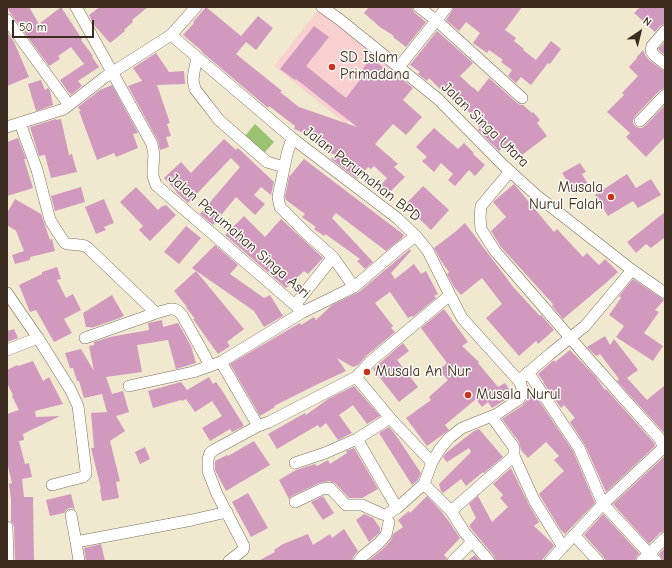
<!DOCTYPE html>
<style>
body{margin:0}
#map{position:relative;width:672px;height:568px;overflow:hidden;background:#f0e9cf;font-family:"Comic Neue",sans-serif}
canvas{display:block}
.frame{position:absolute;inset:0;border:8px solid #3b2a1e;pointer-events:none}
.north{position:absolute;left:620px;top:12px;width:40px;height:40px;-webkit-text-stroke:3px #fdfcf7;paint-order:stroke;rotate:35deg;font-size:11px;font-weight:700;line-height:16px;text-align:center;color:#3b2a1e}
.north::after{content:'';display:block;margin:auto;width:14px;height:18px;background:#3b2a1e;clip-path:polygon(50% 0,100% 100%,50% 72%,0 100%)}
.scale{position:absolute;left:12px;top:20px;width:82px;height:18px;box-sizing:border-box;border:2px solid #3b2a1e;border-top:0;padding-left:5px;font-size:12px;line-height:14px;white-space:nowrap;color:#3b2a1e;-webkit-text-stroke:3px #fdfcf7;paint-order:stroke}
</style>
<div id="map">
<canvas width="672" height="568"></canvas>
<div class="frame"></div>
<div class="north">N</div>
<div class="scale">50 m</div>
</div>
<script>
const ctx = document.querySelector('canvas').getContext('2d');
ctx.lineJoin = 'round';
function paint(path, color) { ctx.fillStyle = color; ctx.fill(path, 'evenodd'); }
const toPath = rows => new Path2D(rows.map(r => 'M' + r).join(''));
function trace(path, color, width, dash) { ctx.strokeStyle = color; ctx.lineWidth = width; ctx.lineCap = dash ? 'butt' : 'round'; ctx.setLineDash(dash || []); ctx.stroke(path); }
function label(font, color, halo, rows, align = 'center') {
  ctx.font = font + ' "Comic Neue",sans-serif'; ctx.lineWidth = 3; ctx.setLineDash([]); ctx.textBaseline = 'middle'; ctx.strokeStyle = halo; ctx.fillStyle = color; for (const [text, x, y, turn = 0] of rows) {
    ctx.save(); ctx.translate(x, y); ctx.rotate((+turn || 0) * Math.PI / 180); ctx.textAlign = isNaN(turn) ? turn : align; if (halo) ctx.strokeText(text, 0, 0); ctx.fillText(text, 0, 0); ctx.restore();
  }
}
paint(toPath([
 [319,9,391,67,346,124,274,66]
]), '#f7d0cf');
paint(toPath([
 [255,124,274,142,264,153,245,136]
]), '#99c370');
paint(toPath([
 [7,7,29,7,39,24,61,7,82,39,81,40,93,56,92,57,99,67,78,81,82,86,71,95,70,92,69,93,60,80,84,64,71,47,58,56,60,59,49,66,11,14],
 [100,7,148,7,132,20,133,22,124,30,125,31,110,43,94,25,89,15],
 [206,7,241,36,258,16,273,28,256,50,246,42,236,54,282,91,280,92,299,107,357,127,296,79,295,80,280,69,314,26,329,37,306,66,346,98,359,81,356,78,371,58,397,78,398,76,413,88,403,100,422,117,406,135,393,124,375,144,398,164,394,167,405,177,389,193,381,185,387,178,374,166,371,169,368,167,357,179,331,159,335,155,319,147,323,140,294,129,295,126,269,106,268,108,202,52,202,51,183,35,194,23,193,22],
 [369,7,412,7,413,10,415,13,426,22,406,47,393,37,394,36,380,27,364,13],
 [454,7,522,7,505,30,516,38,514,41,524,49,523,50,536,60,551,41,561,49,550,64,548,63,531,85,521,77,516,83,508,76,512,70,501,62,503,60,489,50,487,53,473,43,480,33,466,22,459,31,446,20,452,11],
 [640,7,665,7,665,24,660,26,655,32,634,13],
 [437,31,473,63,460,76,473,88,473,87,478,92,489,78,517,103,520,105,523,105,532,113,533,112,540,120,537,123,547,136,522,155,510,140,499,151,478,130,480,128,472,119,474,117,457,101,456,102,445,91,444,93,429,78,427,81,418,74,420,72,410,65],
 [7,32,14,42,29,77,7,86],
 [665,42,665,55,658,49],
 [643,50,645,55,649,60,661,69,665,71,665,88,660,90,635,116,633,120,633,123,635,126,639,128,642,128,645,126,665,105,665,137,646,157,626,137,630,133,607,112,624,95,622,93,638,76,629,67,637,58,636,58],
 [156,53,169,72,184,71,185,84,157,85,170,123,167,124,171,136,166,137,169,147,160,150,158,141,128,86,142,81,133,68],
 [41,80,45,90,48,88,50,91,53,105,36,111,28,84],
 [112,85,138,133,133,134,138,148,116,157,114,153,97,160,79,111,81,111,78,107,100,90],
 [56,119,56,120,61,119,69,155,72,154,77,172,51,178,45,155,39,156,30,127],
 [434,128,458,149,464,143,474,153,473,154,485,165,475,176,469,170,455,186,448,180,453,174,441,163,434,172,422,161,427,157,416,147],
 [18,138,26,159,24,159,33,188,7,196,7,142],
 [224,139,236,150,238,148,274,182,271,195,261,187,254,195,265,204,255,215,236,197,213,225,200,214,240,167,231,158,188,203,176,192,177,192,164,178,181,162,191,173],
 [304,159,404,235,402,238,386,251,336,213,332,218,373,262,365,269,357,261,360,259,338,243,325,234,324,236,314,229,316,227,302,217,305,214,286,200,285,197,289,177],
 [580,163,586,172,582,174,589,186,576,194,562,173],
 [627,174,636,188,651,179,661,195,638,208,633,201,608,216,595,195],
 [514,184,554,232,557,229,583,257,587,253,599,265,605,259,618,272,607,282,563,319,552,306,553,304,501,247,491,231,506,217,493,202],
 [423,186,449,210,431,230,405,205],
 [81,187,85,202,55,211,51,196],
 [136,187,158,210,161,207,166,205,176,215,150,241,139,230,143,226,120,202],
 [15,199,41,214,50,240,52,239,55,251,30,257,30,260,15,264,12,255,24,251,16,231,7,225,7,213],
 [104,199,114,223,104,227,106,230,96,234,85,207],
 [665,212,665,237,651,248,646,244,636,253,627,242],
 [244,216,265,237,281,219,323,258,308,274,304,271,286,288,225,235],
 [465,223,514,288,540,316,541,315,554,330,538,344,536,341,519,356,486,318,502,304,482,278,461,295,454,287,447,274,449,272,441,261,434,248,455,232],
 [186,226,201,238,179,264,164,252],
 [215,245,238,265,230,274,264,298,270,295,283,316,264,327,254,311,192,268],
 [410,249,411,251,391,273,395,279,414,264,421,274,426,271,438,294,434,296,436,298,413,317,412,316,408,318,390,292,375,303,393,326,391,328,395,332,366,356,358,365,353,367,337,358,346,371,318,384,274,406,275,407,260,416,230,364,300,323,301,325,314,317,316,320,332,305,359,292],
 [57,267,61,279,57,280,66,298,73,294,81,310,64,319,72,333,54,342,36,310,30,312,19,285,42,274,42,272],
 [196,271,244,329,227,342,230,346,218,354,193,319,195,319,186,307,187,307,174,291],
 [633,279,664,300,655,310,659,312,644,333,663,346,653,361,616,337,624,326,609,315,621,298,619,296],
 [112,295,124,316,120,318,91,328,91,327,86,327,83,313],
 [444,309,468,342,462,346,479,362,478,363,498,387,505,383,513,395,492,408,488,402,482,407,476,399,445,425,449,430,427,446,406,418,431,400,429,397,448,380,439,370,447,363,421,328],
 [162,320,163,327,178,323,191,346,196,363,176,369,168,340,137,345,142,372,106,377,112,394,123,391,129,412,116,416,125,431,110,441,120,481,116,482,119,498,102,501,100,489,101,489,91,448,94,448,91,413,107,412,102,394,84,398,79,381,77,381,73,368,70,368,65,353,81,349,94,371,89,346,94,345,94,342,110,337,149,330,148,323],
 [14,329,18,338,7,342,7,331],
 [605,336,610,345,614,339,638,370,627,378,647,400,665,385,665,434,617,381,619,379,600,354,596,356,587,347],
 [403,343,409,351,397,360,418,387,399,402,373,369],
 [570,350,595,376,605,390,606,389,654,443,655,446,606,492,585,445,570,422,575,418,564,405,561,408,543,382,544,382,538,374,554,360,555,362],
 [33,361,43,381,49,377,63,404,35,411,36,417,60,416,23,434,24,440,19,441,25,464,29,463,32,477,22,479,24,497,33,497,34,561,15,561,14,527,13,524,11,522,11,499,9,484,12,483,7,462,7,414,19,410,12,396,13,395,7,383,7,370,17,365,18,366],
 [209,377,213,384,216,382,223,392,244,426,232,432,230,429,210,441,202,428,222,416,212,401,195,412,186,399,182,401,181,400,153,408,148,391,181,382,187,390],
 [354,386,380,416,367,424,353,405,339,415,352,433,338,440,326,423,320,428,318,425,277,449,268,434,305,413,306,415,328,399],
 [533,392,573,451,595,503,565,534,560,529,539,494,564,471,554,460,559,456,546,442,528,458,521,450,519,442,502,419,522,406],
 [389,427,395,434,421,473,418,480,412,485,379,433],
 [479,429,503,457,484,473,483,472,466,486,461,479,443,493,441,491,439,484,471,452,469,448,447,462,443,457,446,453,461,441,474,431],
 [254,441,270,465,226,491,215,470,215,461,227,455,228,456],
 [145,447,150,459,140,464,135,452],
 [354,448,378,489,362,498,349,498,335,483,329,481,319,483,292,496,289,499,279,480,296,470,315,464,317,466,328,460,330,464,347,453,346,451],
 [665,456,665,531,660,533,649,544,613,504],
 [511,468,528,503,539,522,534,526,552,543,554,546,541,561,496,561,494,556,469,526,476,518,469,504,478,496,492,522,508,507,500,498,503,495,493,484],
 [248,493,268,528,251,537,232,502],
 [71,494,75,510,73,508,69,508,66,510,64,513,50,516,46,500],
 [323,496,334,513,323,520,311,502],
 [427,496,441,511,450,523,460,538,444,555,447,558,446,561,368,561,384,548,391,540,393,534,403,527,398,520,409,511,410,513],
 [364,514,373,518,380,528,380,532,369,542,356,520],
 [603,514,640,554,637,556,635,561,606,561,603,556,584,535],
 [344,529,358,551,353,557,352,561,258,561,275,552,274,550,283,544,308,534,313,545,330,534,332,538],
 [101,544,105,561,86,561,84,548],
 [665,548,665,561,663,561,661,557,659,554],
 [475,555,480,561,467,561]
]), '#d199be');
const minor = toPath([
 [76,7,152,144,154,155,153,167,153,176,156,185,303,312],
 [322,7,339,19,438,99,503,165,536,195,632,270,665,293],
 [419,7,437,21,522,98],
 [7,20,69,105],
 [665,31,652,46,651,51,654,55,665,64],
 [171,35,292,138,397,218,416,236,428,251,450,295,462,318,519,381,523,390,523,393,518,400,497,414,462,428,449,438,440,449,432,462,424,484,397,508,357,439],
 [197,58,194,72,193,80,195,89,205,102,219,120,267,162,284,167],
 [399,67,447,7],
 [640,121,665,95],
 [20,123,37,170,50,220,62,239,65,243,68,244,80,245,85,246,88,248,156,313],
 [7,127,64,109,105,77,171,35,196,7],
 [292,138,287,154,278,197,280,207,308,235,333,257,354,287],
 [507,175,481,206,480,217,481,229,495,251,586,356,660,439,663,446,661,450,603,504,550,561],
 [7,293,38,338,70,389,78,406,86,471,86,474,83,477,52,485],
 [295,305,333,257],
 [85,338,156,313,170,309,174,309,178,311,182,315,205,356,209,365],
 [7,350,38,338],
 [221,362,258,426,269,422,356,377,371,361,450,295],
 [528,372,579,448,603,504,656,561],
 [356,377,390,418,421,451,432,462],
 [523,377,550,354,585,326,632,270],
 [129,386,193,372,221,362,303,312,354,287,401,247,416,236],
 [492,417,513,446,514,448,514,456,534,500,563,547],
 [295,463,325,453,357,439,390,418],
 [424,484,451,511,465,533,489,561],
 [295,502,322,489,330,488,346,505,362,505,382,514,386,515,397,508],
 [451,511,514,456],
 [71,515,76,542],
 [7,527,8,561],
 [574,535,598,561],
 [79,561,76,542,192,520,227,512],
 [229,561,243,550,244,546,217,494,208,471,208,459,210,453,214,450,258,426],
 [359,561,363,556,379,543,386,535,389,522],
 [453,561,472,542],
 [642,561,665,538]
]);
trace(minor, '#7a6d5c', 12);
trace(minor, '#fff', 11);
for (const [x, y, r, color] of [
 [332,67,4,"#c8321e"],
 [611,197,4,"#c8321e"],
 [367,372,4,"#c8321e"],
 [468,395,4,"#c8321e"]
]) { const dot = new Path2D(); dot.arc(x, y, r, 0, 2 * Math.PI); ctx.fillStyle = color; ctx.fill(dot); trace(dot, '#fdfcf7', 1.5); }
label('15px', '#3b2a1e', '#fdfcf7', [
 ["SD Islam",340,58],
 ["Primadana",340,75],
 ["Musala",603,188,"right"],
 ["Nurul Falah",603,205,"right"],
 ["Musala An Nur",375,372],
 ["Musala Nurul",476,395]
], 'left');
label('15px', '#3b2a1e', '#fdfcf7', [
 ["Jalan Singa Utara",485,125,44],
 ["Jalan Perumahan BPD",362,174,38],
 ["Jalan Perumahan Singa Asri",239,236,41]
]);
</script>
